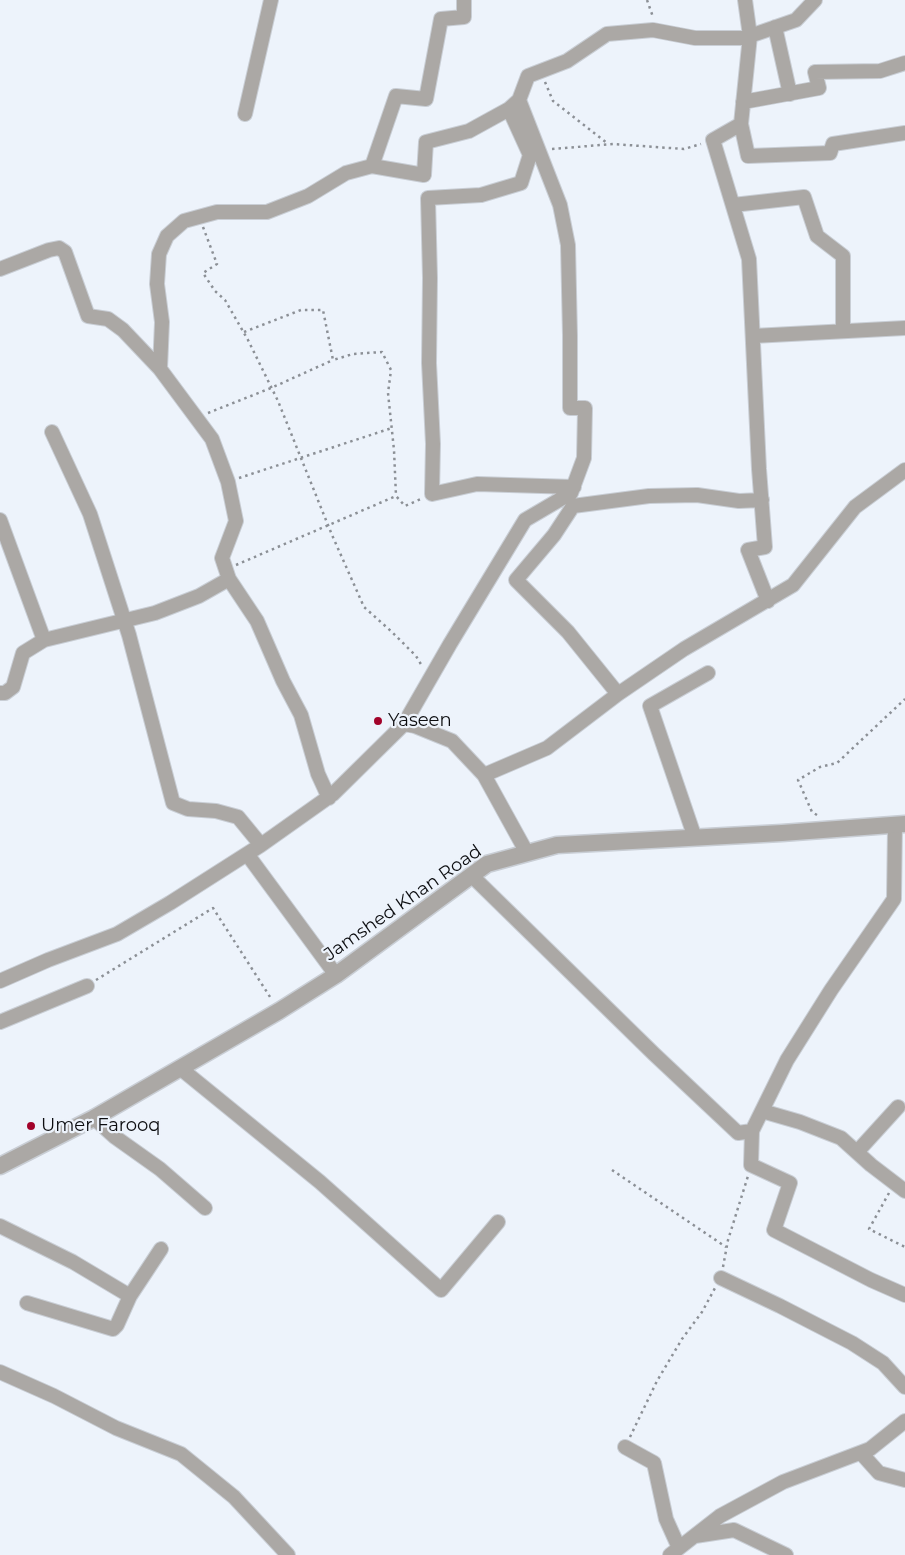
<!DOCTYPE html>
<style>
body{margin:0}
canvas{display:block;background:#edf3fb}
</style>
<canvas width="905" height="1555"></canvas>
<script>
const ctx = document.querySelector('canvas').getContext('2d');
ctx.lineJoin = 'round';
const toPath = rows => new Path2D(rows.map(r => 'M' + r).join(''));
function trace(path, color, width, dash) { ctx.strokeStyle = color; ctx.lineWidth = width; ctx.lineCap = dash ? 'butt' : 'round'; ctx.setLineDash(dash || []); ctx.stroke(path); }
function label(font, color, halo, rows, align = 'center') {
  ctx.font = font + ' Montserrat,sans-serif'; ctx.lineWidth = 4.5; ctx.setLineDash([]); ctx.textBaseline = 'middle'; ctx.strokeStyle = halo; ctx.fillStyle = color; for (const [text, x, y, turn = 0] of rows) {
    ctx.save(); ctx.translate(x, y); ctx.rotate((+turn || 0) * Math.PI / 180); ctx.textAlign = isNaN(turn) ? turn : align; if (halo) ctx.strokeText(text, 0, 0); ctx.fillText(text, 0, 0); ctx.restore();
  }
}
const minor = toPath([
 [745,0,750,36,741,124,713,140,749,259,759,469,765,547,748,550,768,601],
 [775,27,790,94],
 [519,100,509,109,530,155,521,183,481,195,428,198,430,278,429,363,433,444,432,494,477,484,574,487],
 [743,102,819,88,815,72,880,71,905,63],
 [245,114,271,0],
 [741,124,748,156,830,153,833,144,905,133],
 [372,166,424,175,426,142,469,131,509,109],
 [733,205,804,197,817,236,843,256,843,331],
 [0,269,49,250,59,248,65,252,88,316,108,319,123,330,160,369,212,439,228,482,236,521,222,558,229,579,257,621,283,681,301,715,318,774,329,798],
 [753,336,905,328],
 [160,369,162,322,157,284,159,254,167,236,184,221,217,212,267,212,308,196,346,173,372,166,396,96,426,99,441,19,464,17,464,0],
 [52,432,90,514,129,635,173,803,188,809,216,811,238,817,261,845,333,794,404,724,415,726,452,741,484,775,527,853],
 [0,520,44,640],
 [0,693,5,693,13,687,23,653,44,640,155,613,199,596,229,579],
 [618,694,568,632,516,580,554,535,573,506,649,496,697,495,739,501,762,500],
 [404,724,450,644,525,520,571,493,584,458,585,408,570,408,570,336,568,245,560,205,519,100,528,76,567,61,607,34,653,30,695,38,744,38,796,20,815,0],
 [484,775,547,748,618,694,684,649,793,585,855,507,905,470],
 [695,838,650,706,708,673],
 [247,854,336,975],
 [471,875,654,1054,738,1133,752,1131,787,1060,831,990,894,899,895,824],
 [0,981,48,960,117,934,170,903,261,845],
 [0,1022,87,986],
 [180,1068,320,1182,441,1290,498,1222],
 [762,1111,800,1122,841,1138,871,1165,905,1191],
 [94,1118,115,1137,160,1169,205,1208],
 [752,1131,751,1165,790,1183,774,1230,871,1280,905,1295],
 [857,1152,898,1107],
 [0,1226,73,1262,130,1296],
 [721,1278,780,1306,852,1343,883,1363,905,1387],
 [27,1303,113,1329,117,1325,130,1296,161,1249],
 [0,1372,54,1396,116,1428,181,1454,234,1497,288,1555],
 [625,1447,654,1463,666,1519,679,1548],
 [861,1453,879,1473,905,1480],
 [695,1536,734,1530,786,1555],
 [670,1555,720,1516,783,1482,870,1449,905,1421]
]);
const tertiary = toPath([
 [0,1166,94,1118,279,1011,336,975,487,864,557,845,782,833,905,824]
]);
trace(minor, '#c9ced5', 16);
trace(tertiary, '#c9ced5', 19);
trace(toPath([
 [647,0,653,17],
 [545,82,553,101,607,143],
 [552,149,613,144,684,149,701,144],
 [203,227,217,264,203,273,215,291,225,300,248,340,278,401,332,535,364,607,392,632,416,656,422,666],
 [244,332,301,310,323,310,333,360,353,354,382,352,391,370,388,393,394,450,396,496],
 [208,413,271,388,333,360],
 [239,478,392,428],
 [236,565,396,496,405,506,421,499],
 [817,815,812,812,798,780,820,767,837,763,905,699],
 [96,980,213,908,272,1000],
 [612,1170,726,1247],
 [889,1193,869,1229,905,1247],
 [723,1267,728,1240,748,1176],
 [630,1437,657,1381,682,1339,702,1312,715,1288]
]), '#8c9096', 2.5, [2.5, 4]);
trace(minor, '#aba8a5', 14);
trace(tertiary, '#aba8a5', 16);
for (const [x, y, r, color] of [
 [378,721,5,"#a2022a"],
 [31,1126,5,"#a2022a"]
]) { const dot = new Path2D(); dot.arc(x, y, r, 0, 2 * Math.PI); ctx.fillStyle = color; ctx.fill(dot); trace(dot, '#edf3fb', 2); }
label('18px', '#0c0d10', '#edf3fb', [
 ["Yaseen",388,721],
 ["Umer Farooq",41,1126]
], 'left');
label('18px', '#0c0d10', '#edf3fb', [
 ["Jamshed Khan Road",403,903,-35]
]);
</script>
